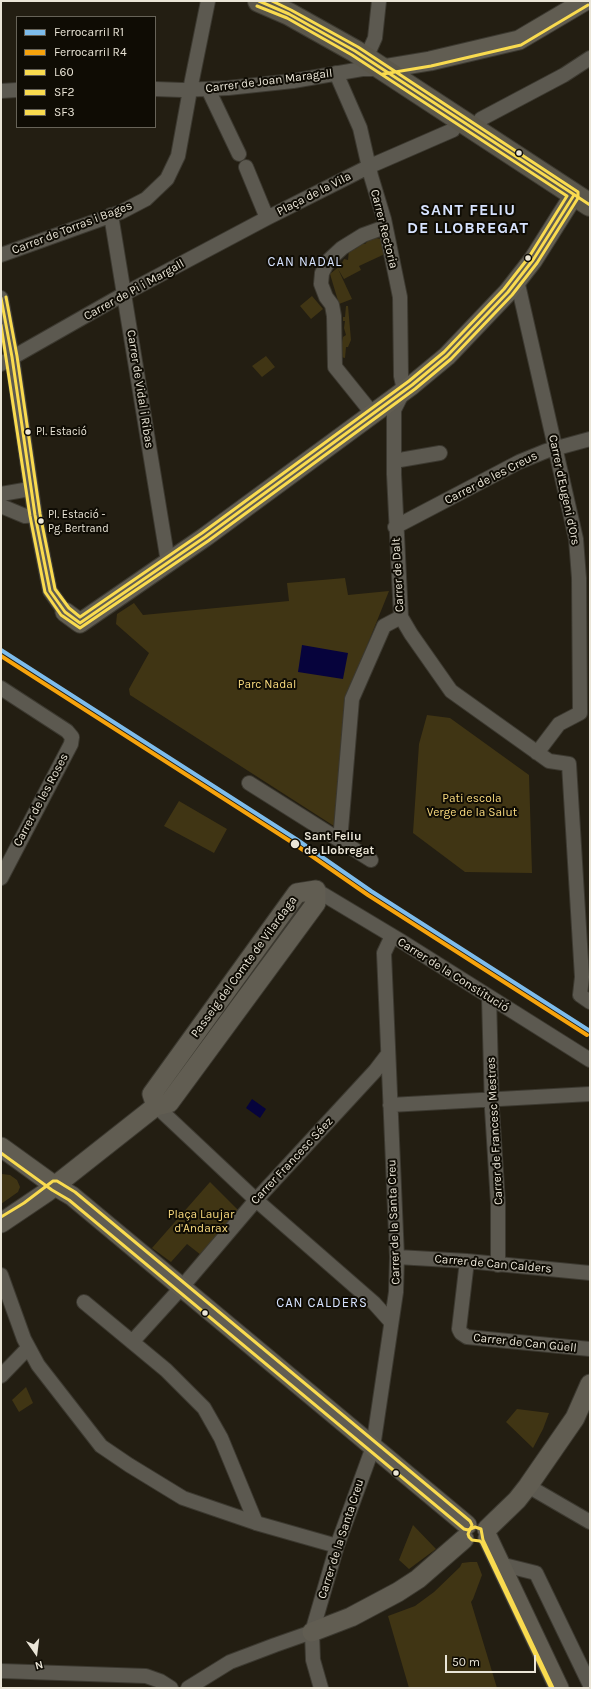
<!DOCTYPE html>
<meta charset="utf-8">
<style>
body{margin:0}
#map{position:relative;width:591px;height:1689px;overflow:hidden;background:#231e12;font-family:Karla,sans-serif}
canvas{display:block}
.frame{position:absolute;inset:0;border:2px solid #eae5d7;pointer-events:none}
.legend{position:absolute;left:16px;top:16px;width:140px;height:112px;box-sizing:border-box;background:#0f0c04;border:1px solid #676358;margin:0;padding:5px 7px;list-style:none;font-size:12px;color:#eae5d7}
.legend li{display:flex;align-items:center;gap:8px;height:20px}
.legend b{width:20px;border:1px solid #676358}
.north{position:absolute;left:16px;top:1633px;width:40px;height:40px;-webkit-text-stroke:3px #0f0c04;paint-order:stroke;rotate:166deg;font-size:11px;font-weight:700;line-height:16px;text-align:center;color:#eae5d7}
.north::after{content:'';display:block;margin:auto;width:14px;height:18px;background:#eae5d7;clip-path:polygon(50% 0,100% 100%,50% 72%,0 100%)}
.scale{position:absolute;left:445px;top:1655px;width:91px;height:18px;box-sizing:border-box;border:2px solid #eae5d7;border-top:0;padding-left:5px;font-size:12px;line-height:14px;white-space:nowrap;color:#eae5d7;-webkit-text-stroke:3px #0f0c04;paint-order:stroke}
</style>
<div id="map">
<canvas width="591" height="1689"></canvas>
<div class="frame"></div>
<ul class="legend">
<li><b style="height:5px;background:#7dbcec"></b>Ferrocarril R1</li>
<li><b style="height:5px;background:#f6a30d"></b>Ferrocarril R4</li>
<li><b style="height:5px;background:#f9db4f"></b>L60</li>
<li><b style="height:5px;background:#f9db4f"></b>SF2</li>
<li><b style="height:5px;background:#f9db4f"></b>SF3</li>
</ul>
<div class="north">N</div>
<div class="scale">50 m</div>
</div>
<script>
const ctx = document.querySelector('canvas').getContext('2d');
ctx.lineJoin = 'round';
function paint(path, color) { ctx.fillStyle = color; ctx.fill(path, 'evenodd'); }
const toPath = rows => new Path2D(rows.map(r => 'M' + r).join(''));
function trace(path, color, width, dash) { ctx.strokeStyle = color; ctx.lineWidth = width; ctx.lineCap = dash ? 'butt' : 'round'; ctx.setLineDash(dash || []); ctx.stroke(path); }
function label(font, color, halo, rows, align = 'center') {
  ctx.font = font + ' Karla,sans-serif'; ctx.lineWidth = 4; ctx.setLineDash([]); ctx.textBaseline = 'middle'; ctx.strokeStyle = halo; ctx.fillStyle = color; for (const [text, x, y, turn = 0] of rows) {
    ctx.save(); ctx.translate(x, y); ctx.rotate((+turn || 0) * Math.PI / 180); ctx.textAlign = isNaN(turn) ? turn : align; if (halo) ctx.strokeText(text, 0, 0); ctx.fillText(text, 0, 0); ctx.restore();
  }
}
paint(toPath([
 [371,237,381,239,387,253,359,266,361,270,344,279,338,269,352,299,339,304,330,274,341,265,344,259,348,260,349,250,357,248,359,243,365,244],
 [312,296,323,309,311,319,300,306],
 [346,306,348,306,351,340,348,347,346,347,345,358,341,357,342,346,340,342,342,342,343,337,346,335,344,328,345,321,343,321,343,317,345,317],
 [266,356,275,367,262,377,252,366],
 [345,578,348,595,389,591,352,683,334,826,130,695,129,689,149,653,116,624,117,614,134,603,143,615,289,601,287,583],
 [427,715,450,718,529,775,532,873,465,872,413,833,419,744],
 [179,801,227,829,214,853,164,826],
 [2,1174,10,1175,17,1180,20,1187,18,1192,1,1204],
 [210,1182,239,1211,201,1255,187,1244,171,1262,152,1248],
 [26,1387,33,1403,19,1412,12,1400],
 [517,1409,549,1413,543,1429,533,1448,506,1422],
 [413,1525,436,1549,409,1569,399,1560],
 [470,1562,477,1562,482,1575,473,1599,471,1602,497,1688,409,1688,388,1616,415,1606,434,1592,460,1567,462,1563]
]), '#403514');
paint(toPath([
 [302,645,348,653,343,679,298,672],
 [252,1099,266,1109,260,1118,246,1108]
]), '#06033c');
const street = toPath([
 [366,58,375,38,379,1],
 [336,73,360,128,371,176,384,219,400,297,401,376,404,390,394,410,394,474,401,617,411,634,451,691,549,761,569,764,582,977,580,995,590,1002],
 [155,89,182,90,228,88,293,81,362,69,381,69],
 [208,89,239,154],
 [1,91,17,90],
 [481,119,564,75,590,58],
 [246,167,267,218],
 [111,215,168,562],
 [1,255,121,212,146,199,167,179,178,156,190,90,208,1],
 [517,280,576,539,579,578,580,713,559,724,537,753],
 [1,298,12,357,35,515,50,591,65,612],
 [1,364,124,294,267,218,368,167,453,130],
 [372,413,335,367,334,316,332,305,326,297,321,284,322,273,329,260,342,248,363,235,385,227],
 [394,461,440,453],
 [1,494,30,489],
 [1,506,25,516,35,515],
 [395,527,519,462,546,451,590,439],
 [1,688,67,731,72,737,71,744,1,878],
 [249,783,371,860],
 [340,841,352,699,384,626,401,617],
 [316,890,401,941,590,1060],
 [489,997,492,1109,498,1203,498,1265],
 [390,1105,590,1094],
 [156,1106,256,1200,374,1303,391,1322],
 [397,1257,467,1261,590,1273],
 [1,1275,24,1339,38,1365,101,1446,129,1465,183,1498,256,1523,337,1546],
 [84,1302,166,1370,204,1408,221,1438,256,1523],
 [461,1333,467,1337,590,1349],
 [461,1333,459,1329,467,1261],
 [132,1342,182,1287,256,1200,375,1071,388,1054],
 [1,1376,28,1348],
 [528,1486,590,1522],
 [501,1566,508,1566,536,1573,590,1685],
 [1,1671,146,1676,160,1681,171,1688],
 [188,1688,230,1662,275,1645,312,1632],
 [321,1688,313,1660,312,1632,337,1546,373,1447,396,1292,397,1257,384,953,392,936]
]);
const secondary = toPath([
 [382,69,430,61,519,40,585,1],
 [65,612,80,623,205,537,412,385,447,356,508,292,533,260,574,195],
 [1,1147,55,1186,72,1196,467,1525],
 [1,1223,47,1192,156,1106,169,1103,316,903,316,890,297,893,152,1094,156,1106],
 [487,1529,517,1500,528,1486,575,1418,590,1384],
 [488,1538,559,1688],
 [312,1632,351,1617,398,1592,418,1579,464,1539]
]);
const primary = toPath([
 [259,1,289,14,355,51,590,205]
]);
trace(street, '#3c3930', 16);
trace(secondary, '#3c3930', 21);
trace(primary, '#3c3930', 24);
trace(street, '#5c5950', 14);
trace(secondary, '#615d52', 19);
trace(primary, '#5b574b', 22);
trace(toPath([
 [259,1,289,14,355,51,590,205],
 [1,298,12,357,35,515,50,591,65,612,80,623],
 [80,623,205,537,412,385,447,356,508,292,533,260,574,195]
]), '#f9db4f', 3);
trace(toPath([
 [383,74,431,66,521,45,588,5],
 [1,325,30,516,45,592,61,615,80,628,208,541,415,389,451,359,512,295,537,263,578,198,578,192,358,47,291,10,272,1],
 [1,1153,52,1190,69,1200,464,1529,468,1530,475,1527,481,1529,483,1540,553,1688]
]), '#f9db4f', 3);
trace(toPath([
 [6,297,17,356,40,514,55,589,69,608,80,617,202,533,409,381,444,352,504,289,529,257,567,196,352,55,287,18,257,6],
 [1,1217,24,1203,53,1181,57,1181,75,1192,470,1521,472,1525,468,1534,469,1537,472,1540,480,1541,482,1543,550,1686]
]), '#f9db4f', 3);
trace(toPath([
 [1,650,296,839,371,891,590,1031]
]), '#7dbcec', 4);
trace(toPath([
 [1,656,293,843,368,895,587,1035]
]), '#f6a30d', 4);
for (const [x, y, r, color] of [
 [519,153,3.5,"#eae5d7"],
 [528,258,3.5,"#eae5d7"],
 [28,432,3.5,"#eae5d7"],
 [41,521,3.5,"#eae5d7"],
 [295,844,5,"#eae5d7"],
 [205,1313,3.5,"#eae5d7"],
 [396,1473,3.5,"#eae5d7"]
]) { const dot = new Path2D(); dot.arc(x, y, r, 0, 2 * Math.PI); ctx.fillStyle = color; ctx.fill(dot); trace(dot, '#0f0c04', 1.5); }
label('11px', '#eae5d7', '#0f0c04', [
 ["Pl. Estació",36,432],
 ["Pl. Estació -",48,515],
 ["Pg. Bertrand",48,529]
], 'left');
label('12px', '#eae5d7', '#0f0c04', [
 ["Carrer de Joan Maragall",269,81,-7],
 ["Plaça de la Vila",314,194,-27],
 ["Carrer de Torras i Bages",72,228,-21],
 ["Carrer Rectoria",384,229,76],
 ["Carrer de Pi i Margall",134,290,-29],
 ["Carrer de Vidal i Ribas",140,389,81],
 ["Carrer de les Creus",491,478,-27],
 ["Carrer d'Eugeni d'Ors",564,490,78],
 ["Carrer de Dalt",398,575,-93],
 ["Carrer de les Roses",41,800,-62],
 ["Passeig del Comte de Vilardaga",244,967,-54],
 ["Carrer de la Constitució",453,975,32],
 ["Carrer de Francesc Mestres",495,1131,-93],
 ["Carrer Francesc Sáez",292,1161,-47],
 ["Carrer de la Santa Creu",394,1222,-92],
 ["Carrer de Can Calders",493,1264,5],
 ["Carrer de Can Güell",525,1343,6],
 ["Carrer de la Santa Creu",341,1539,-72]
]);
label('12px', '#fadb7f', '#0f0c04', [
 ["Parc Nadal",267,685],
 ["Pati escola",472,799],
 ["Verge de la Salut",472,813],
 ["Plaça Laujar",201,1215],
 ["d'Andarax",201,1229]
]);
label('bold 12px', '#eae5d7', '#0f0c04', [
 ["Sant Feliu",304,837],
 ["de Llobregat",304,851]
], 'left');
ctx.letterSpacing = '1px';
label('13px', '#d7e3ff', '#0f0c04', [
 ["CAN NADAL",305,262],
 ["CAN CALDERS",322,1303]
]);
ctx.letterSpacing = '0px';
ctx.letterSpacing = '1px';
label('bold 16px', '#d7e3ff', '#0f0c04', [
 ["SANT FELIU",468,210],
 ["DE LLOBREGAT",468,228]
]);
ctx.letterSpacing = '0px';
</script>
